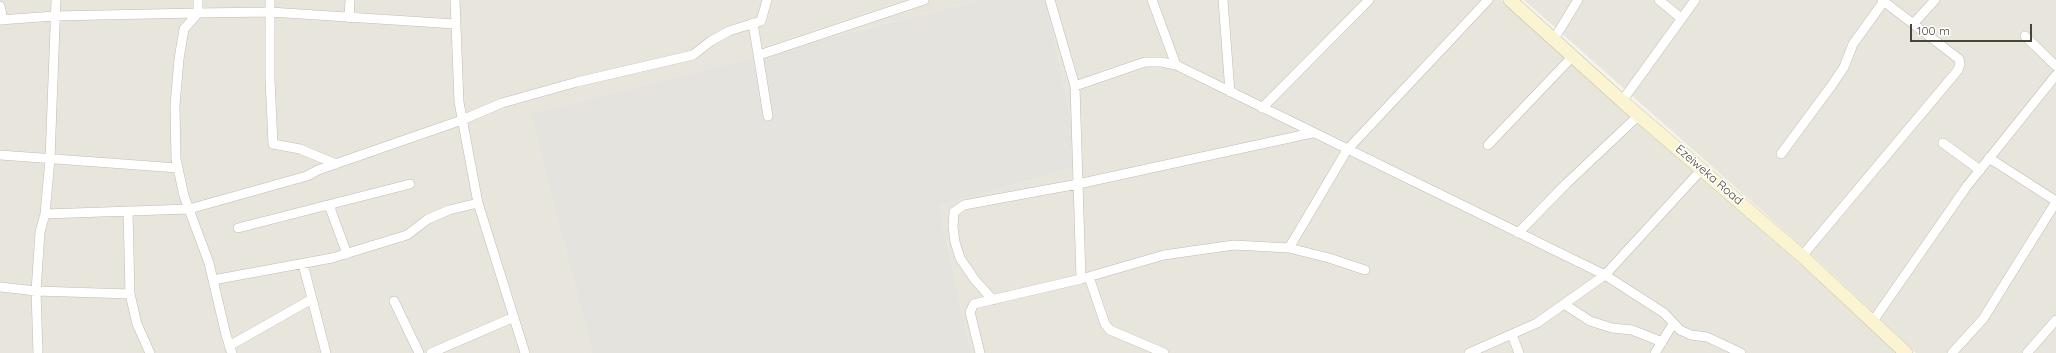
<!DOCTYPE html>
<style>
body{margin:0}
#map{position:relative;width:2056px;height:353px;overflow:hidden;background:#f5f3ed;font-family:Quicksand,sans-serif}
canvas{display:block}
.scale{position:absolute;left:1910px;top:24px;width:122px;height:18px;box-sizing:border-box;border:2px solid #49453b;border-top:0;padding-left:5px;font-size:12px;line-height:14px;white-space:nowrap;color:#49453b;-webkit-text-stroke:3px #fff;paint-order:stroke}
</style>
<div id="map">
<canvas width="2056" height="353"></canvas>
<div class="scale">100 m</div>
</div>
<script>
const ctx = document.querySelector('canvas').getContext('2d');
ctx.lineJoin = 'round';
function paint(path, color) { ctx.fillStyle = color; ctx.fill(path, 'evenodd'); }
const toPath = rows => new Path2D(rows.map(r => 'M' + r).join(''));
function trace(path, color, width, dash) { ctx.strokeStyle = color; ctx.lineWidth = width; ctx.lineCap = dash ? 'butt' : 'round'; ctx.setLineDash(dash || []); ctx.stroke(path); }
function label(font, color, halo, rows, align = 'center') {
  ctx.font = font + ' Quicksand,sans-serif'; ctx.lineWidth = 3; ctx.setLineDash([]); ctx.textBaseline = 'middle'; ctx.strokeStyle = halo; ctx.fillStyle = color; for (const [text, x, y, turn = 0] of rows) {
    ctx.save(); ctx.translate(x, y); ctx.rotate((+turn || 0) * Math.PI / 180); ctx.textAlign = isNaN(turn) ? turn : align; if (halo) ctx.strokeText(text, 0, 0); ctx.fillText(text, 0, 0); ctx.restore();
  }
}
paint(toPath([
 [0,0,980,0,530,113,592,353,0,353],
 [1047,0,1501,0,1658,140,1853,310,1898,353,971,353,939,206,1080,166],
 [1524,0,2056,0,2056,353,1916,353,1821,263]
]), '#e8e6dc');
paint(toPath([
 [980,0,1047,0,1080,166,939,206,971,353,592,353,530,113]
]), '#e5e3de');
const minor = toPath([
 [270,0,270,79,273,144,300,149,336,164],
 [455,0,459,102,478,203,525,353],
 [1050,0,1075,86,1081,279],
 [1152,0,1176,65],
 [1223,0,1230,92],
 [1659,0,1681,18],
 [0,6,3,20],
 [349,18,350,0],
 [0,20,54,16,198,13,198,0],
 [753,23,768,116],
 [1913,24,1935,0],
 [2025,36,2056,66],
 [1554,39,1578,0],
 [759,55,924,0],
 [1075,86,1145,62,1161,62,1176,65,1605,275,1664,313,1680,330,1691,335,1707,337,1741,353],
 [1622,101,1695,0],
 [1262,108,1369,0],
 [1943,143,1980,170],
 [1488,145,1573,56],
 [1781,154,1832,85,1844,67,1853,44,1884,1],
 [0,155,178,168],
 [1989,158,2056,201],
 [329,205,347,254],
 [128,211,130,294,137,324,150,353],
 [45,214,189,209,307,176,318,170,462,120,502,103,577,82,693,55,711,41,729,31,761,21,767,0],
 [238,228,410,184],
 [1518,233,1567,183,1639,115],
 [1289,248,1347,150,1488,0],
 [1802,256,1958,70,1960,64,1959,59,1882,0],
 [303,264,326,353],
 [1089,277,1105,324,1110,330,1164,353],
 [213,280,332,258,407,235,428,219,449,210,478,203],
 [0,287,36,291,130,294],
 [993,300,975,280,960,258,955,242,953,227,954,212,964,205,1078,184,1312,133],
 [394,301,419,353],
 [1564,304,1590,321,1612,328,1632,330,1662,342],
 [1873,321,1967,186,2056,75],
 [1512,335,1519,353],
 [229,346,312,299],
 [38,353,36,291,40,232,45,214,50,159,56,0],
 [232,353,226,335,209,263,184,196,176,159,175,105,179,59,184,29,198,13,270,12,455,24],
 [431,353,514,317],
 [980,353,970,312,974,304,1081,279,1164,255,1234,245,1289,248,1329,258,1365,270],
 [1469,353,1537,323,1605,275,1702,169],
 [1655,353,1673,324],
 [1952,353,1983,319,2056,202],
 [2027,353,2056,320]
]);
const secondary = toPath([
 [1510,0,1622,101,1802,256,1906,353]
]);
trace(minor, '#c0bcb0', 10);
trace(secondary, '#c9c39d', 14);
trace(minor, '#fff', 9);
trace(secondary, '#faf4d2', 13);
label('12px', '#49453b', '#fff', [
 ["Ezeiweka Road",1709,175,41]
]);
</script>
